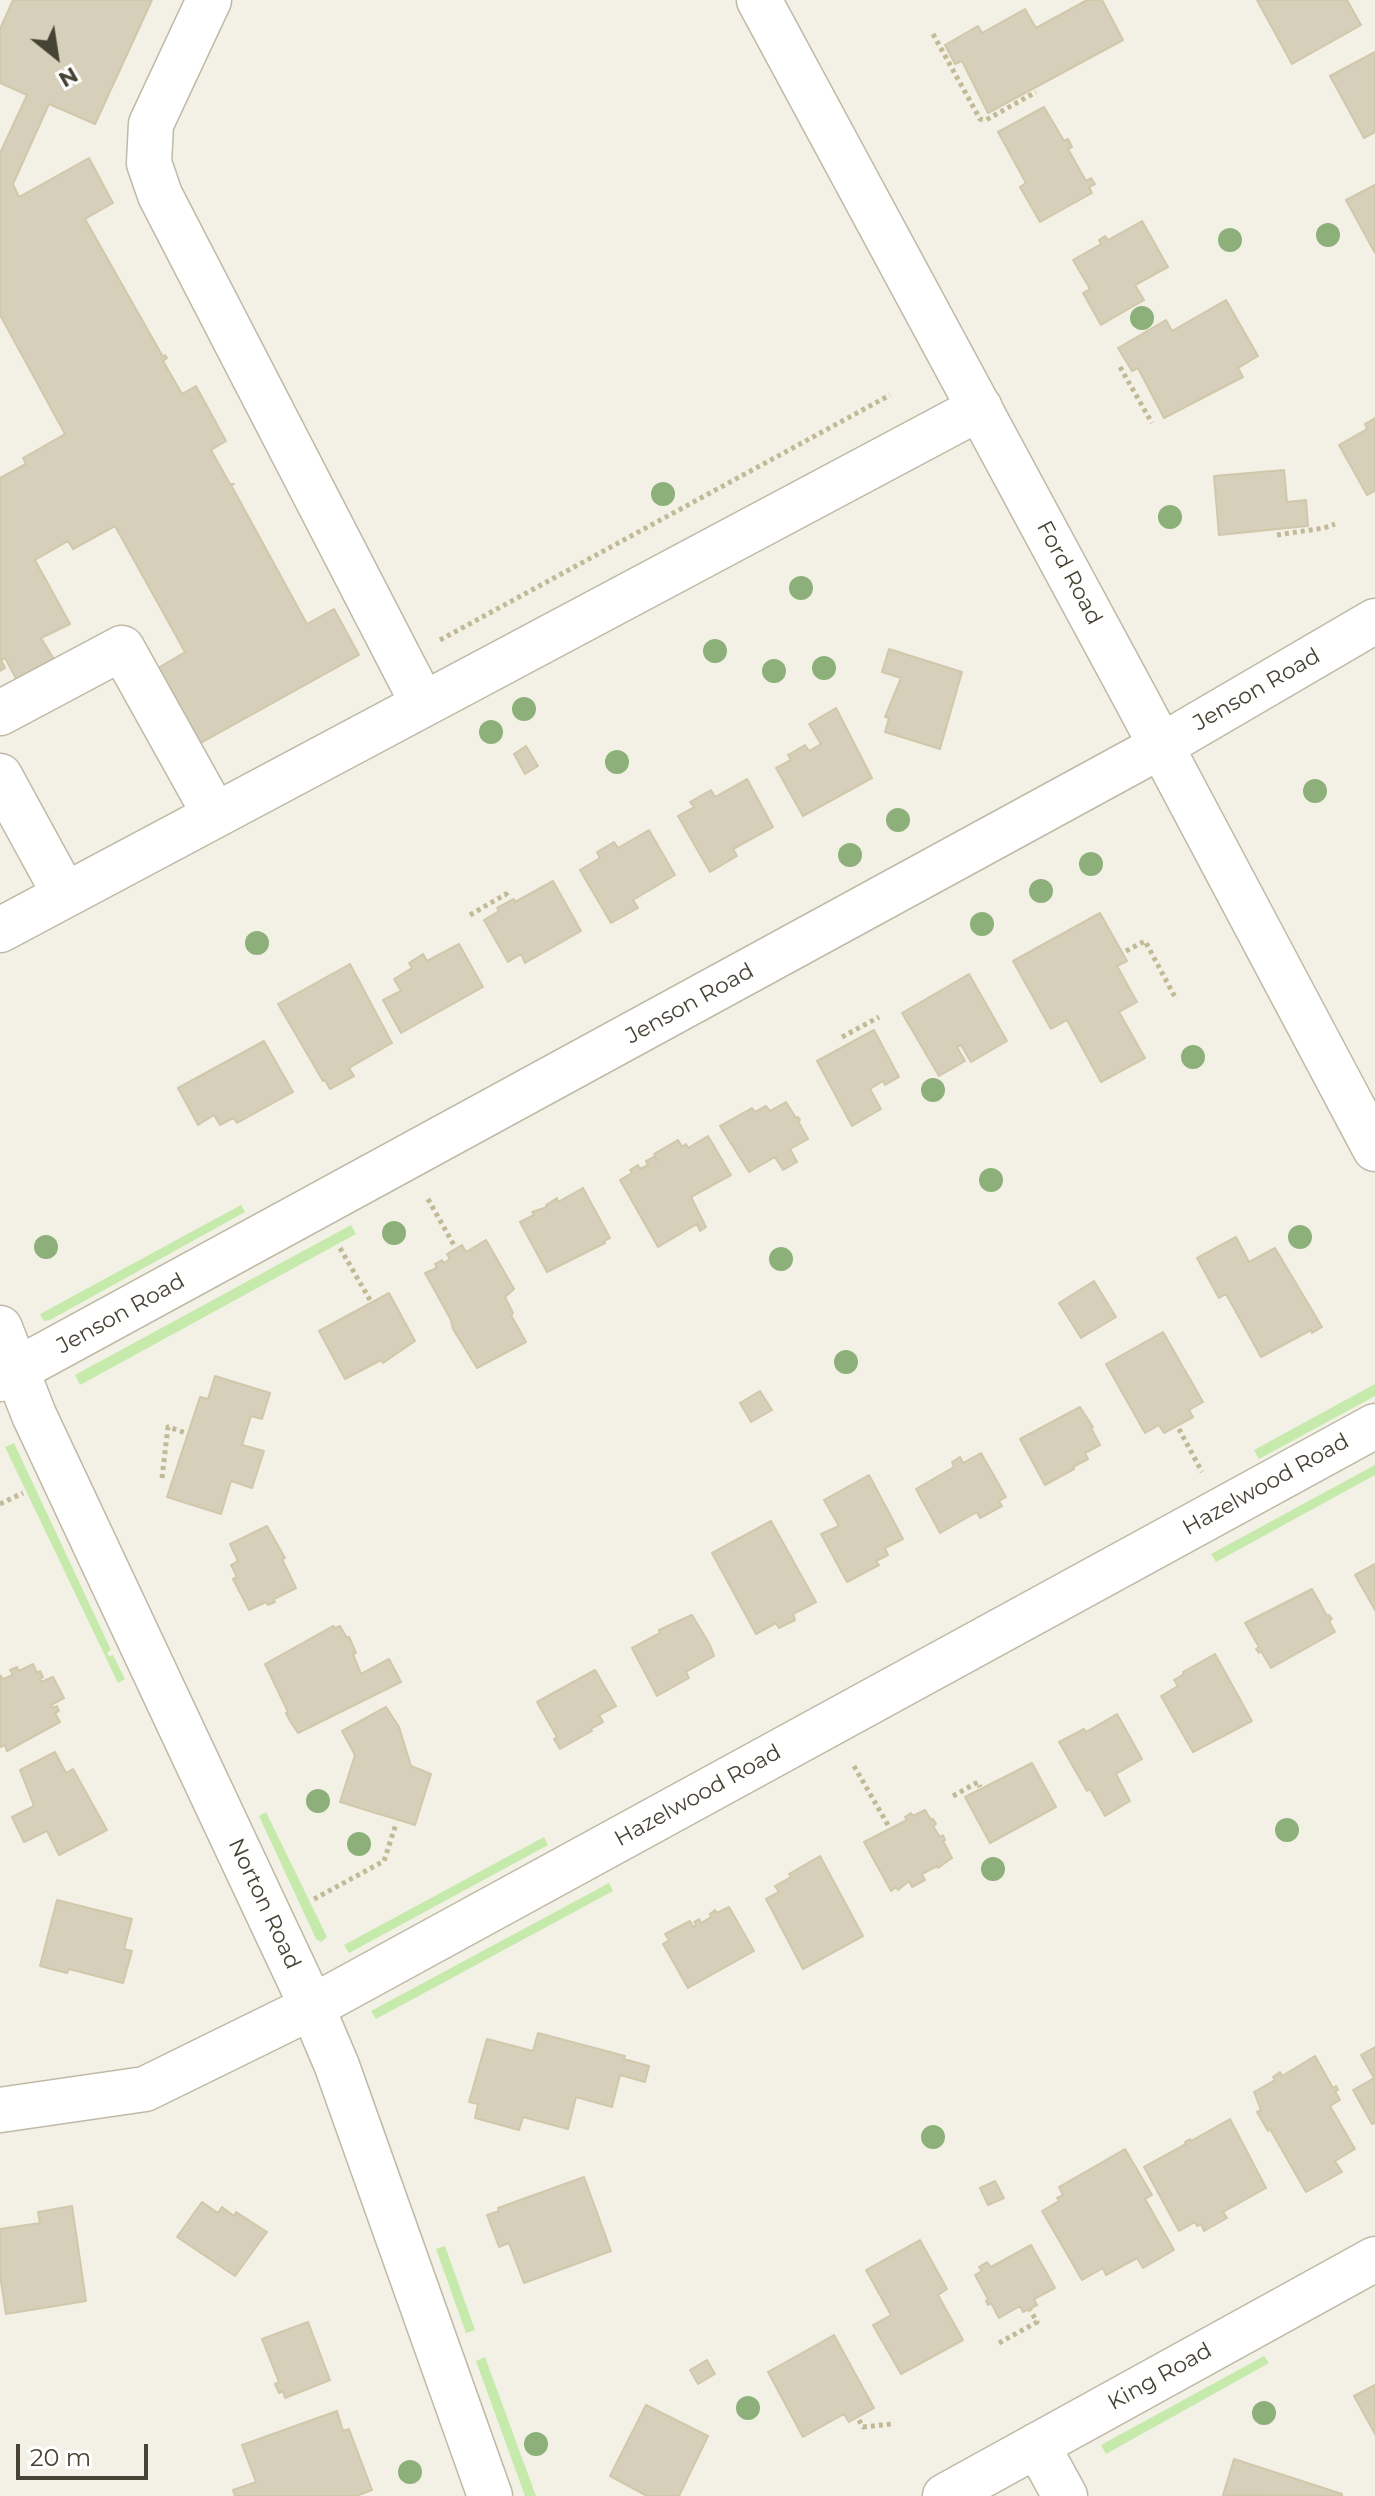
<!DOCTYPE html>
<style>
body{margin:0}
#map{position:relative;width:1375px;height:2496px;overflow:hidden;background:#f3f1e5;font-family:Montserrat,sans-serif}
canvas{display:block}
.north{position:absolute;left:16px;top:16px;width:80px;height:80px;-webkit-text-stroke:6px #fff;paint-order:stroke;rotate:150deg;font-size:22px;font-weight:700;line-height:32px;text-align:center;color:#464234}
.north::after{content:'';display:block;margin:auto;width:28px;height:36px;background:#464234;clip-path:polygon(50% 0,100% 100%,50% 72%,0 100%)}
.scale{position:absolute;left:16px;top:2444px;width:132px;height:36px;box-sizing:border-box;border:4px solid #464234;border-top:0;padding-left:10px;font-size:24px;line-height:28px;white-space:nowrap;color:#464234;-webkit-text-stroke:6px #fff;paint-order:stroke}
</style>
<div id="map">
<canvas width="1375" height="2496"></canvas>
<div class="north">N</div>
<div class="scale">20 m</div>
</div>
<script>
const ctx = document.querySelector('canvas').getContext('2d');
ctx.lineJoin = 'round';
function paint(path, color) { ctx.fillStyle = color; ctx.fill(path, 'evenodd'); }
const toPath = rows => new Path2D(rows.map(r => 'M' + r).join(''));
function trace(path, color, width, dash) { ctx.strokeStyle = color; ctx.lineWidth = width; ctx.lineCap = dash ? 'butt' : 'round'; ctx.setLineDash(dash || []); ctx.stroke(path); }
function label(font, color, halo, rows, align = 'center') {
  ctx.font = font + ' Montserrat,sans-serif'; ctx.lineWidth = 8; ctx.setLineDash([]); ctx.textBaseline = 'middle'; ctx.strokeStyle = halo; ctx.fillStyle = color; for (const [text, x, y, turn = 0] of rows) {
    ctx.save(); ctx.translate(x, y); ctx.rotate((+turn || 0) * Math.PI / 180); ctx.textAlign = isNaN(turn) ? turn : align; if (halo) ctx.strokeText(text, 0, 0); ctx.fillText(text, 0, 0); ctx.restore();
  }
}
paint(toPath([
 [241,1205,245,1212,50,1320,44,1321,40,1314],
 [351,1225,356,1234,80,1385,75,1375],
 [1375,1384,1375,1396,1259,1459,1254,1450],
 [14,1443,111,1650,107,1653,109,1656,113,1655,125,1679,118,1683,5,1447],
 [1375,1465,1375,1475,1216,1562,1211,1554],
 [266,1812,327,1937,321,1942,316,1939,259,1816],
 [544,1837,548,1845,349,1953,344,1945],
 [609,1883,613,1891,376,2019,371,2011],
 [445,2246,475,2330,466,2333,436,2249],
 [1264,2356,1269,2363,1106,2454,1101,2445],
 [485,2357,536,2496,525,2496,476,2361]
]), '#c5eaab');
const building = toPath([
 [13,0,152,0,95,124,49,104,13,184,19,197,89,158,113,203,85,219,163,357,165,355,167,358,163,361,182,394,196,386,226,441,211,450,230,484,234,484,231,485,307,624,334,609,359,655,199,744,158,668,185,652,115,526,73,549,68,541,35,560,70,624,41,638,55,661,18,682,5,658,1,660,5,668,0,671,0,478,26,464,23,458,65,434,0,315,0,153,27,95,0,83,0,29,13,0],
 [1087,0,1102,0,1123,40,988,113,962,61,955,64,945,45,978,26,982,33,1025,9,1036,28,1087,0],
 [1257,0,1347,0,1361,25,1292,64,1257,0],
 [1375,52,1375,132,1364,138,1330,76,1375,52],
 [1044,107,1064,141,1068,139,1072,147,1068,149,1086,181,1091,178,1095,184,1089,187,1092,193,1040,222,1020,187,1026,183,998,132,1044,107],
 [1375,185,1375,253,1346,200,1375,185],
 [1142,221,1168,267,1135,285,1144,300,1101,325,1083,293,1090,289,1073,260,1101,244,1099,240,1105,236,1108,240,1142,221],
 [1226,300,1258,356,1238,368,1243,377,1164,418,1138,368,1132,371,1118,348,1166,320,1172,331,1226,300],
 [1375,418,1375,491,1367,495,1339,445,1367,429,1365,424,1375,418],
 [1284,470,1287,502,1306,500,1308,526,1219,535,1214,476,1284,470],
 [889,649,962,672,940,749,885,732,889,718,885,717,901,678,882,672,889,649],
 [836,708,872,778,803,816,776,768,791,760,788,755,805,745,809,751,821,744,809,724,836,708],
 [526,746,538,766,525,774,514,754,526,746],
 [747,779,773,827,733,849,737,856,710,872,678,816,694,807,690,802,711,790,715,797,747,779],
 [649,830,675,875,633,900,638,908,611,923,580,870,600,858,597,852,614,842,618,848,649,830],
 [553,881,581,931,525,963,521,954,508,962,484,920,499,911,497,908,514,899,515,902,553,881],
 [1100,913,1127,961,1117,966,1137,1002,1119,1012,1145,1058,1101,1082,1067,1020,1051,1029,1013,961,1100,913],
 [459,944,483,987,401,1033,383,1000,401,991,394,979,412,968,409,963,423,954,427,961,459,944],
 [350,964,392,1043,349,1068,354,1076,330,1089,325,1080,323,1081,278,1004,350,964],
 [969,974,1007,1041,971,1062,961,1045,957,1047,965,1061,939,1076,902,1013,969,974],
 [874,1030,899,1077,885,1085,883,1081,870,1089,881,1109,852,1126,817,1061,874,1030],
 [264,1041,293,1092,237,1123,233,1118,220,1125,214,1115,198,1125,178,1088,264,1041],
 [786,1102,796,1118,798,1117,800,1120,798,1121,808,1139,790,1149,797,1162,783,1170,775,1157,749,1172,720,1126,752,1108,755,1112,766,1106,770,1111,786,1102],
 [708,1136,731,1175,691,1197,706,1227,700,1231,697,1224,658,1247,620,1180,632,1173,630,1170,638,1165,640,1169,648,1165,646,1161,655,1156,657,1160,654,1154,678,1140,682,1147,686,1144,688,1148,708,1136],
 [583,1188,610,1238,604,1241,605,1243,547,1272,520,1222,534,1215,532,1212,547,1207,546,1205,557,1198,558,1202,583,1188],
 [1236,1237,1249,1262,1275,1248,1322,1327,1312,1333,1311,1330,1261,1357,1226,1294,1219,1298,1197,1258,1236,1237],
 [486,1240,514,1289,505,1297,513,1313,511,1315,526,1342,477,1368,453,1329,451,1320,425,1273,437,1268,435,1264,442,1260,444,1263,450,1259,447,1254,462,1245,466,1252,486,1240],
 [1094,1281,1116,1317,1081,1338,1059,1303,1094,1281],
 [389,1293,415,1341,383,1363,381,1360,345,1379,319,1331,389,1293],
 [1163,1332,1203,1402,1189,1410,1193,1417,1164,1433,1159,1425,1145,1433,1106,1364,1163,1332],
 [215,1376,270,1393,262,1419,251,1416,242,1445,264,1451,252,1488,231,1481,221,1514,167,1497,200,1397,208,1399,215,1376],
 [760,1391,772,1410,751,1422,740,1403,760,1391],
 [1080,1407,1093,1427,1091,1428,1100,1445,1085,1453,1088,1459,1073,1467,1074,1469,1045,1485,1020,1439,1080,1407],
 [981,1453,1006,1497,999,1501,1002,1506,980,1518,977,1512,940,1533,916,1489,954,1467,952,1462,960,1457,963,1463,981,1453],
 [869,1475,903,1539,885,1548,888,1555,876,1561,879,1565,847,1582,821,1534,839,1526,824,1500,869,1475],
 [771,1521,816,1602,793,1614,795,1620,779,1628,776,1623,756,1634,712,1553,771,1521],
 [267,1526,285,1558,282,1559,296,1588,274,1599,275,1602,268,1605,266,1602,249,1610,233,1579,237,1577,231,1565,238,1561,230,1544,267,1526],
 [1375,1564,1375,1610,1355,1575,1375,1564],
 [1312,1589,1327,1616,1329,1615,1332,1619,1329,1621,1335,1632,1271,1668,1261,1651,1259,1653,1256,1649,1259,1647,1245,1623,1312,1589],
 [692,1615,710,1645,714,1656,686,1672,689,1678,657,1696,632,1648,660,1633,659,1630,692,1615],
 [333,1626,335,1628,340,1626,347,1638,349,1637,356,1653,353,1654,361,1674,389,1659,401,1682,298,1733,290,1721,286,1713,288,1712,265,1664,333,1626],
 [1215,1654,1252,1721,1193,1752,1161,1696,1178,1686,1174,1680,1184,1674,1183,1672,1215,1654],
 [33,1664,37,1673,40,1671,43,1677,40,1679,41,1682,53,1677,64,1698,51,1705,53,1708,57,1706,59,1711,55,1713,60,1722,7,1751,5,1745,0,1747,0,1675,3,1679,13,1675,10,1670,17,1667,19,1671,33,1664],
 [595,1670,616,1706,599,1715,603,1722,590,1729,592,1731,560,1749,554,1739,557,1737,537,1702,595,1670],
 [386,1707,399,1727,411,1766,431,1774,415,1825,340,1802,355,1755,342,1731,386,1707],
 [1117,1714,1142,1759,1116,1774,1130,1801,1105,1816,1090,1789,1087,1791,1059,1742,1084,1729,1086,1732,1117,1714],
 [55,1752,66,1773,73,1769,107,1830,59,1855,47,1831,24,1842,12,1817,34,1806,20,1770,55,1752],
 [1032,1763,1056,1807,990,1843,965,1797,1032,1763],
 [925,1810,931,1820,933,1819,936,1824,933,1826,940,1837,943,1835,945,1840,943,1841,952,1858,938,1868,937,1866,922,1874,925,1880,912,1887,909,1881,898,1890,896,1887,891,1891,864,1842,907,1820,905,1817,911,1813,913,1816,925,1810],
 [820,1856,863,1936,803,1969,766,1899,779,1892,775,1886,791,1877,789,1874,820,1856],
 [57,1900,132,1919,124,1949,132,1951,123,1983,69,1969,67,1973,40,1966,57,1900],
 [729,1907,754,1951,688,1988,663,1944,669,1940,665,1934,690,1921,693,1927,696,1925,694,1922,699,1919,701,1923,711,1917,710,1914,715,1910,717,1913,729,1907],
 [538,2033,625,2056,624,2059,649,2066,645,2082,620,2075,612,2107,576,2097,568,2129,523,2117,519,2130,475,2118,478,2104,469,2102,487,2039,533,2051,538,2033],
 [1375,2047,1375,2123,1372,2124,1353,2090,1374,2078,1361,2055,1375,2047],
 [1315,2056,1333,2088,1336,2086,1338,2090,1335,2091,1340,2100,1330,2106,1355,2149,1335,2161,1342,2172,1306,2192,1270,2129,1268,2131,1257,2112,1261,2110,1254,2092,1275,2080,1273,2077,1280,2072,1282,2076,1315,2056],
 [1230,2119,1266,2188,1223,2212,1227,2218,1204,2231,1201,2224,1197,2226,1195,2222,1179,2231,1144,2167,1186,2144,1185,2142,1190,2139,1191,2141,1230,2119],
 [1125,2149,1152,2195,1145,2199,1174,2250,1143,2268,1137,2258,1106,2275,1103,2268,1082,2280,1042,2211,1059,2201,1057,2198,1063,2195,1059,2187,1125,2149],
 [584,2177,611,2251,524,2283,509,2243,499,2247,487,2215,499,2211,498,2208,584,2177],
 [995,2181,1004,2198,988,2205,980,2188,995,2181],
 [202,2202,218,2213,222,2207,234,2216,236,2212,267,2232,235,2276,177,2237,202,2202],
 [72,2206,86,2301,6,2314,0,2275,0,2229,40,2223,38,2212,72,2206],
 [920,2240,947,2289,938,2295,963,2340,901,2374,873,2325,891,2315,866,2270,920,2240],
 [1031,2245,1055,2288,1034,2299,1037,2305,1023,2312,1020,2306,999,2318,991,2303,988,2305,986,2301,988,2299,975,2275,982,2271,979,2267,987,2262,991,2267,1031,2245],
 [308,2322,330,2380,285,2398,283,2391,279,2393,275,2384,279,2382,262,2339,308,2322],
 [834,2335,874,2408,849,2422,844,2414,803,2437,768,2372,834,2335],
 [707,2360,715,2374,698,2384,690,2370,707,2360],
 [1375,2385,1375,2434,1354,2396,1375,2385],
 [646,2405,708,2436,679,2496,647,2496,610,2476,646,2405],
 [337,2411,343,2431,349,2429,372,2490,356,2496,235,2496,233,2490,256,2482,242,2445,337,2411],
 [1234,2459,1342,2494,1342,2496,1223,2495,1234,2459]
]);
paint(building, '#d6cfb9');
trace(building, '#d1c8ac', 2);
const minor = toPath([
 [209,0,151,124,149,163,160,195,423,704],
 [759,0,1135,697,1375,1149],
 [0,713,122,648,215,815],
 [0,776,65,895],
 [0,930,980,408],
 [0,1328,34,1415,312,2007,337,2066,490,2496],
 [0,1379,1161,746,1375,621],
 [0,2110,145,2089,312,2007,1375,1426],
 [1037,2445,1065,2496],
 [945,2496,1375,2259]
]);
trace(minor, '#bfbaa7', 47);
trace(toPath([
 [933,34,980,119,986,120,1036,92],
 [1120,367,1152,423],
 [1277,535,1324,528,1335,524],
 [440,640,890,395],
 [470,915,506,894,510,899],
 [1126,951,1145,941,1176,999],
 [842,1037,879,1017],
 [428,1199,455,1247],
 [340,1248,370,1300],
 [1179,1429,1202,1472],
 [162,1478,168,1427,186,1433],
 [0,1504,23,1493],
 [854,1766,888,1825],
 [953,1796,978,1782,980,1787],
 [314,1899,384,1861,396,1824],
 [999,2343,1037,2322,1030,2310],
 [859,2420,863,2427,892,2424]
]), '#c2b997', 5, [4, 4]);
trace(minor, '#fff', 44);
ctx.fillStyle = '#8db07b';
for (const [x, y] of [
 [1328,235],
 [1230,240],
 [1142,318],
 [663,494],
 [1170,517],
 [801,588],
 [715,651],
 [824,668],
 [774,671],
 [524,709],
 [491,732],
 [617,762],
 [1315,791],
 [898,820],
 [850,855],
 [1091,864],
 [1041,891],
 [982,924],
 [257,943],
 [1193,1057],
 [933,1090],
 [991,1180],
 [394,1233],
 [1300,1237],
 [46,1247],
 [781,1259],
 [846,1362],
 [318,1801],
 [1287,1830],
 [359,1844],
 [993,1869],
 [933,2137],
 [748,2408],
 [1264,2413],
 [536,2444],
 [410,2472]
]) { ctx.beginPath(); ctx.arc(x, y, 12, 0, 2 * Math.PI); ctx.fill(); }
label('22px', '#464234', '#fff', [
 ["Ford Road",1069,573,62],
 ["Jenson Road",1257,690,-30],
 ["Jenson Road",690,1004,-29],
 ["Jenson Road",121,1314,-29],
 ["Hazelwood Road",1266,1485,-29],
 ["Hazelwood Road",698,1796,-29],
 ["Norton Road",264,1904,65],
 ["King Road",1160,2377,-29]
]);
</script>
